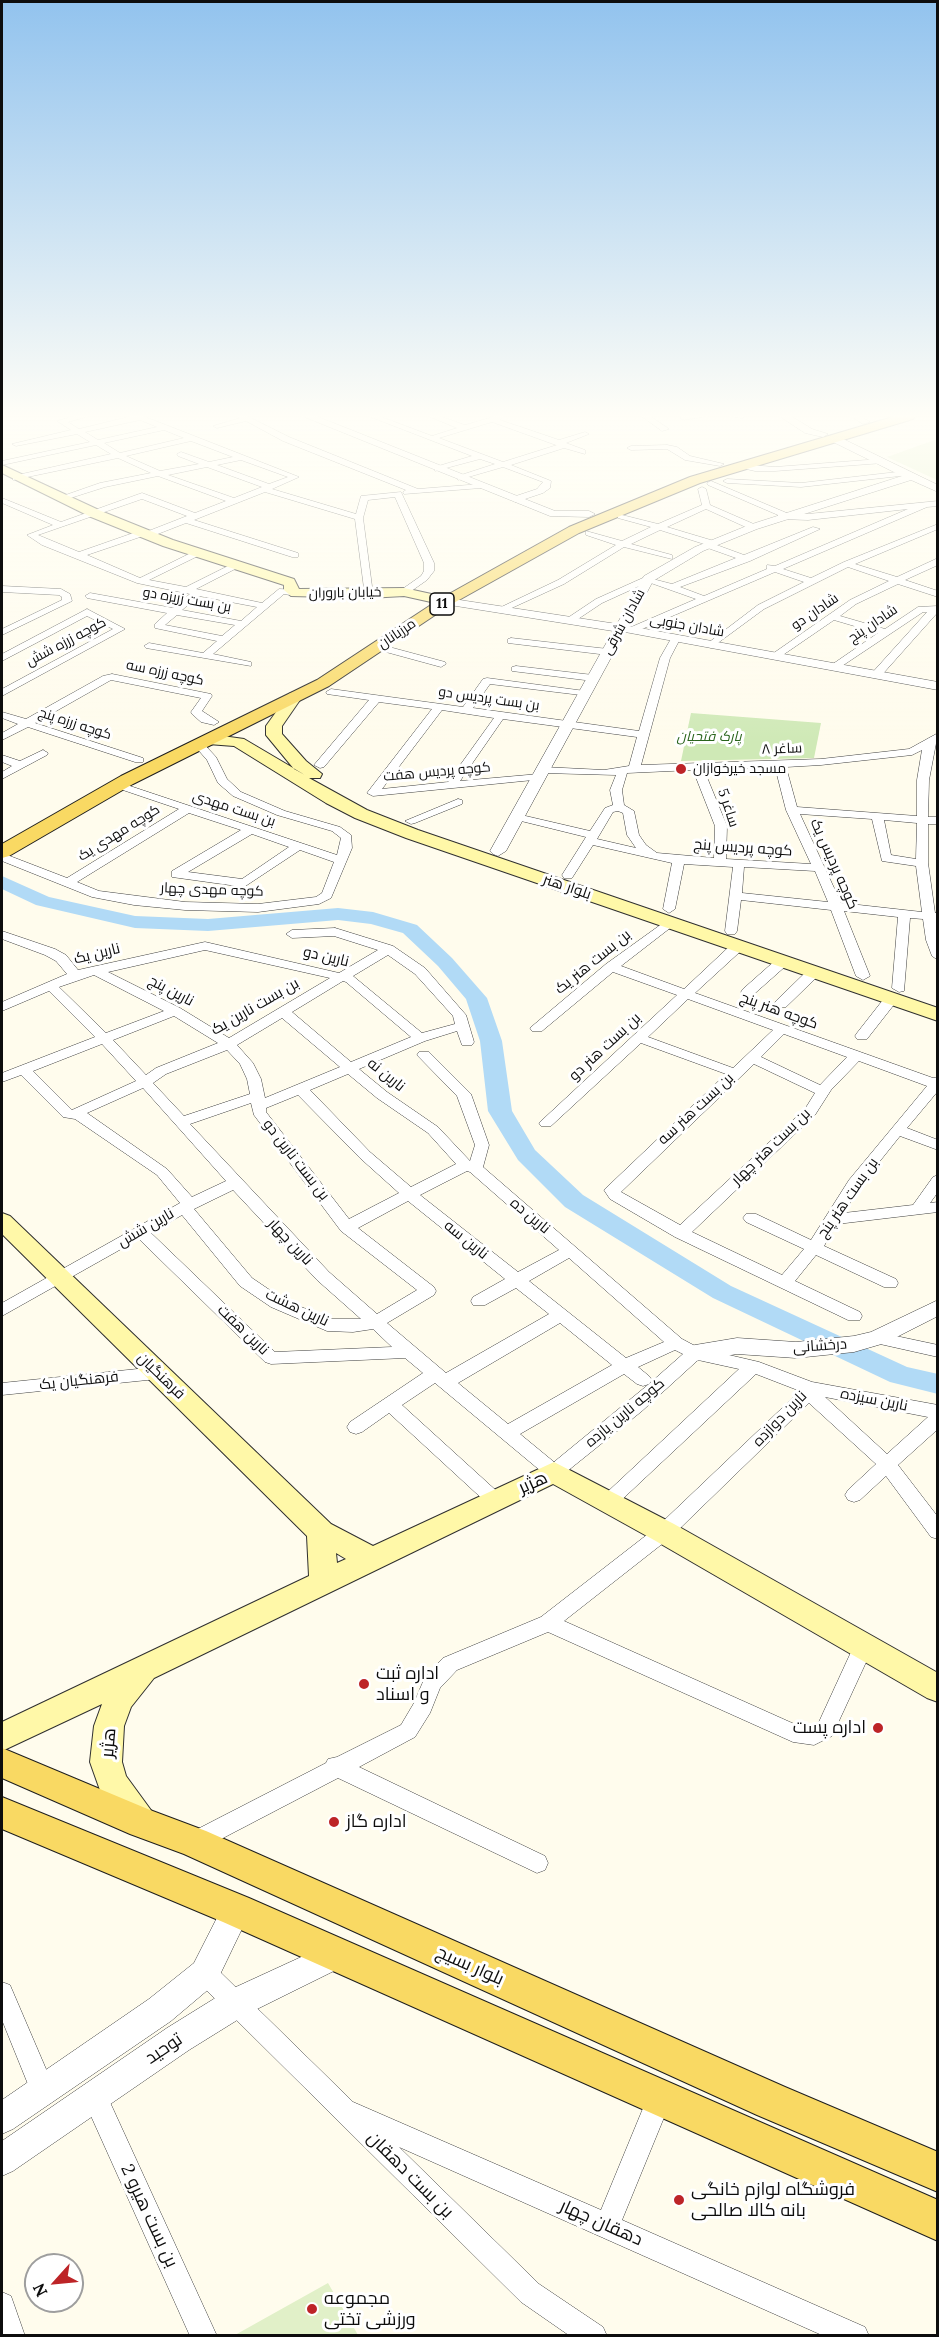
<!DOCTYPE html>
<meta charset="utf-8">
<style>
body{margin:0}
#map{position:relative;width:939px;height:2337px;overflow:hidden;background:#fffced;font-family:Lora,serif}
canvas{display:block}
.frame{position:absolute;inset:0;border:3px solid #0d0d0d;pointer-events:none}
.north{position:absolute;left:24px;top:2253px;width:60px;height:60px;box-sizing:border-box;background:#fff;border:2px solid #9e9e9e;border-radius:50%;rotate:243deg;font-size:16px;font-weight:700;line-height:24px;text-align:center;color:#0d0d0d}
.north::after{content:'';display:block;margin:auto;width:21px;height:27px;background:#bd2427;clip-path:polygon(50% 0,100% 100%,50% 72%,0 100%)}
</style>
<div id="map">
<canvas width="939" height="2337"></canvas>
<div class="frame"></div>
<div class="north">N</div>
</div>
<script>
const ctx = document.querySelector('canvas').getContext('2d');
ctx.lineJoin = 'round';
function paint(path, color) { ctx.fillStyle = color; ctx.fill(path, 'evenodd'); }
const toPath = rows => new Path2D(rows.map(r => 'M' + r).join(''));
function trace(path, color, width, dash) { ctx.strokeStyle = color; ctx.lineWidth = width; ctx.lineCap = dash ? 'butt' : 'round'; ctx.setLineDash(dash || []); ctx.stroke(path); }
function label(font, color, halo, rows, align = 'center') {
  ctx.font = font + ' Lora,Cairo,serif'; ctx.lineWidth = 6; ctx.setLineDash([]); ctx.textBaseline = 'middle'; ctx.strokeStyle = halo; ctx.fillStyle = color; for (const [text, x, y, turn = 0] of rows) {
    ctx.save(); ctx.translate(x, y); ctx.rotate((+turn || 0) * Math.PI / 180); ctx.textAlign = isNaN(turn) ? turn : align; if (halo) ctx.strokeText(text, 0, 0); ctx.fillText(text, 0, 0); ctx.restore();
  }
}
paint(toPath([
 [691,713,821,723,814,758,681,761]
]), '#cfe9b6');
paint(toPath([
 [937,439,937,480,887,457],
 [328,2283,358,2335,235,2335]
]), '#e1f0c8');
paint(toPath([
 [2,876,49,897,135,916,208,919,338,908,373,912,417,925,452,958,487,998,502,1041,512,1111,535,1150,583,1195,731,1286,907,1367,938,1374,938,1394,890,1382,713,1298,565,1207,518,1160,488,1111,480,1041,466,999,438,966,403,933,371,924,338,920,208,931,135,928,36,905,2,889,2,876]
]), '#b1daf6');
const minor = toPath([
 [74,416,89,416,68,422,79,429,132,416,143,416,299,477,272,489,356,514,361,496,401,492,434,563,434,571,427,580,407,594,401,594,401,590,421,576,424,571,424,563,395,497,368,500,363,518,373,594,365,596,355,519,265,492,194,520,298,553,298,557,292,557,186,523,150,537,143,536,87,555,140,578,197,550,201,553,200,555,149,580,186,587,234,563,239,566,237,568,196,589,262,603,279,589,296,590,301,593,296,596,284,594,213,654,251,662,251,666,146,648,144,646,149,643,203,653,217,641,155,628,155,624,167,613,87,598,85,596,90,593,173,608,190,594,137,583,42,545,27,535,53,525,2,503,2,498,61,522,142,493,195,513,226,501,158,476,105,487,61,501,57,498,100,483,151,473,118,458,13,480,13,476,111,454,96,445,2,465,2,461,90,442,77,434,16,446,12,444,71,430,57,421,74,416],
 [140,420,157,427,98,440,85,432,140,420],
 [164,430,184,438,120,453,104,443,164,430],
 [191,441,233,457,209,462,181,452,177,454,178,456,199,464,160,471,126,456,191,441],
 [241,460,288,477,269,484,217,465,241,460],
 [207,467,262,487,234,498,168,475,207,467],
 [142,499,187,516,146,532,139,531,79,552,38,535,142,499],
 [199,596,257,607,241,621,182,610,199,596],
 [177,615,235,625,222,636,165,625,177,615],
 [237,416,247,416,289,437,418,489,481,484,485,486,481,488,404,494,403,492,406,490,283,441,246,421,217,428,213,426,240,418,237,416],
 [368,416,379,416,432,436,457,428,428,416,439,416,465,425,496,416,504,416,500,420,559,440,585,432,589,434,566,443,585,450,585,454,564,448,511,465,551,481,550,488,543,493,516,502,513,501,513,497,537,489,543,482,503,467,458,480,458,476,495,464,480,459,435,471,435,467,472,456,368,416],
 [492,422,556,445,557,445,503,462,439,438,492,422],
 [641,416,650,416,669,429,662,431,641,416],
 [683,416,708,416,684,420,680,418,683,416],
 [728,416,746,416,742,418,728,416],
 [850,416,860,416,870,422,863,424,850,416],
 [667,445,677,447,690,456,724,464,720,466,685,460,667,449,631,450,627,448,631,446,667,445],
 [880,459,884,461,883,463,775,471,755,471,733,466,737,464,775,467,880,459],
 [906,471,909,471,909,475,801,487,727,483,723,481,727,479,801,483,906,471],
 [711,481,789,514,808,514,938,501,938,506,927,507,783,569,811,578,844,562,938,524,938,529,855,564,897,577,938,558,938,565,905,580,938,591,938,597,898,584,856,604,840,616,885,629,918,607,938,606,938,612,880,677,876,678,871,675,872,673,927,612,923,612,836,670,827,668,878,633,834,620,777,659,768,657,850,600,889,581,848,567,764,609,711,648,706,645,708,643,758,605,804,582,775,572,635,632,629,632,629,628,696,599,648,582,602,603,572,623,566,623,566,619,596,599,645,577,672,584,736,558,705,547,704,544,660,530,631,544,672,555,672,559,624,547,564,584,503,612,495,610,558,580,616,545,586,535,586,531,622,541,651,527,618,518,618,514,658,524,702,505,698,489,702,487,706,489,710,505,756,525,756,529,750,529,706,509,667,527,714,541,714,544,744,555,813,527,820,529,750,561,680,587,704,596,767,569,767,565,775,566,908,509,808,520,781,519,778,518,778,515,708,485,707,483,711,481],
 [2,586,61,589,70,594,72,601,2,635,2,629,62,600,62,597,59,595,2,592,2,586],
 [87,609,125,629,2,696,2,689,113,629,87,616,2,661,2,654,87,609],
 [672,637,680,639,670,658,641,765,821,759,909,749,938,733,929,780,928,817,938,817,938,824,928,824,928,863,935,913,938,913,938,960,932,956,926,940,923,919,910,918,904,991,899,992,892,988,898,917,844,911,870,976,863,980,856,976,831,910,741,900,737,931,735,934,727,934,725,931,733,867,684,864,675,909,669,913,663,909,672,863,593,845,572,878,564,878,562,875,586,837,513,819,511,817,517,814,590,831,605,808,613,805,610,790,616,775,543,773,537,770,543,767,604,770,629,766,637,737,503,719,460,781,539,774,543,775,543,779,373,796,367,793,432,709,379,702,324,767,320,768,314,765,369,700,327,694,326,692,331,689,463,707,483,679,487,678,585,691,589,692,589,696,490,684,473,708,639,731,660,658,672,637],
 [442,710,494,718,448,782,382,789,442,710],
 [922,750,917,780,917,816,797,807,786,767,821,765,912,755,922,750],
 [775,767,786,810,811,864,726,859,727,826,704,770,775,767],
 [693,770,715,826,714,858,657,853,646,845,639,835,634,811,624,805,622,790,627,773,693,770],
 [618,811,623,813,627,835,636,848,597,839,613,812,618,811],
 [800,814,872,819,882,861,916,866,922,912,841,903,800,814],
 [884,820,917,823,916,859,891,855,884,820],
 [744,867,815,871,828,902,742,893,744,867],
 [511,638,608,649,613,652,608,655,508,643,508,639,511,638],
 [378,644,445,662,446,664,441,667,375,649,375,645,378,644],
 [516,666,593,675,598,678,593,681,512,671,512,667,516,666],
 [112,674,211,694,212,696,202,711,219,722,214,725,201,722,192,714,191,712,201,698,111,680,35,723,143,758,143,762,135,762,28,727,2,740,2,733,18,724,2,718,2,712,26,719,103,676,112,674],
 [198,741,202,742,216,757,227,779,241,792,285,811,340,827,351,835,352,848,331,898,319,904,258,912,185,910,134,905,92,897,2,861,2,853,67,878,179,809,114,787,112,785,118,782,337,855,341,838,332,831,277,815,233,796,218,783,207,760,193,744,198,741],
 [189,813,241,830,172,871,172,877,244,887,300,850,334,862,322,893,316,897,258,904,185,902,99,891,77,882,189,813],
 [252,834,289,847,242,879,188,872,252,834],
 [43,750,48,753,47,755,2,779,2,772,12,766,2,762,2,755,20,761,43,750],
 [458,799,462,800,462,804,415,823,411,824,405,821,458,799],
 [670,918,674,919,676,922,674,925,621,966,684,989,733,943,743,943,744,946,743,949,695,993,933,1078,938,1077,938,1091,907,1128,938,1140,938,1150,900,1136,860,1186,844,1213,913,1205,933,1177,938,1175,938,1192,930,1203,938,1202,938,1212,837,1224,824,1246,896,1279,898,1283,896,1287,884,1287,816,1255,795,1281,860,1312,862,1316,860,1320,848,1320,675,1237,610,1199,604,1190,726,1074,641,1043,551,1126,541,1126,539,1123,677,995,613,972,542,1031,532,1031,530,1028,606,964,670,918],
 [688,999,773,1030,733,1068,648,1037,688,999],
 [784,1034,847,1057,820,1085,761,1057,784,1034],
 [859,1061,927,1086,849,1180,811,1240,756,1214,746,1214,743,1218,746,1222,804,1249,782,1275,692,1232,815,1115,831,1090,859,1061],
 [754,1064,815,1093,805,1109,680,1225,621,1192,754,1064],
 [335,928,393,946,425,968,466,1015,474,1042,472,1045,462,1045,457,1031,425,1041,359,1069,387,1092,438,1127,470,1161,475,1145,457,1096,417,1055,419,1052,429,1052,471,1094,489,1145,483,1167,682,1339,699,1348,759,1362,812,1382,938,1405,938,1429,898,1465,938,1517,938,1539,931,1537,886,1476,860,1500,854,1502,848,1500,845,1495,848,1490,876,1464,809,1403,671,1537,564,1621,801,1727,812,1727,818,1724,857,1639,864,1637,871,1639,874,1645,832,1736,814,1745,793,1742,548,1632,457,1670,440,1688,430,1713,415,1737,359,1767,545,1856,548,1863,545,1870,537,1873,338,1778,202,1849,194,1852,186,1849,183,1842,186,1835,326,1763,328,1759,337,1757,401,1725,414,1703,425,1677,443,1658,541,1617,657,1527,800,1391,756,1374,614,1507,608,1509,602,1507,599,1502,602,1497,739,1369,698,1360,642,1411,560,1477,554,1479,548,1477,435,1383,402,1405,501,1495,504,1500,501,1505,495,1507,489,1505,389,1413,362,1432,356,1434,350,1432,347,1427,350,1422,423,1373,405,1358,271,1364,265,1362,139,1239,2,1316,2,1303,180,1203,157,1175,75,1119,63,1117,21,1075,2,1082,2,1073,95,1037,49,991,2,1011,2,1002,67,974,56,961,45,955,2,939,2,931,55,949,66,955,78,970,205,942,339,973,378,950,334,936,292,938,286,934,292,930,335,928],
 [205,950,330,978,229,1038,180,1008,108,972,205,950],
 [388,955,415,974,453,1016,455,1024,422,1033,353,976,388,955],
 [94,975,164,1011,106,1033,59,987,94,975],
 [343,981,346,982,411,1037,351,1062,292,1012,343,981],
 [174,1016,218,1043,156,1068,146,1075,113,1040,174,1016],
 [282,1018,340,1067,265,1098,261,1079,253,1063,237,1045,282,1018],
 [102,1044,136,1081,72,1110,33,1071,102,1044],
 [227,1050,240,1064,247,1079,250,1094,184,1116,153,1083,166,1074,227,1050],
 [348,1074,377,1098,428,1133,456,1164,411,1187,370,1152,310,1090,348,1074],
 [143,1088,226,1181,192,1197,167,1169,87,1113,143,1088],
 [298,1095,360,1158,399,1193,349,1219,266,1112,266,1108,298,1095],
 [251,1103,254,1115,341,1231,417,1290,377,1314,329,1272,190,1124,251,1103],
 [467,1171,470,1172,559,1250,518,1272,420,1195,467,1171],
 [233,1190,317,1280,361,1319,329,1319,283,1299,252,1278,194,1209,233,1190],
 [408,1201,505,1279,473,1297,471,1301,473,1305,485,1305,516,1288,549,1314,446,1373,387,1323,434,1295,436,1291,434,1287,358,1228,408,1201],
 [182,1215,240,1286,271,1307,327,1331,353,1332,373,1329,392,1347,275,1352,151,1233,182,1215],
 [569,1258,664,1342,626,1358,529,1281,569,1258],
 [560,1323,612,1365,508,1424,458,1383,560,1323],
 [675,1350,683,1354,649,1384,652,1380,649,1376,638,1367,675,1350],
 [624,1374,637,1384,643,1386,649,1384,554,1462,520,1434,624,1374],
 [825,1397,928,1417,887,1454,825,1397],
 [783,957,789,961,788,964,753,995,743,995,741,992,743,989,778,958,783,957],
 [814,968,821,972,819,975,786,1007,776,1007,774,1004,776,1001,809,969,814,968],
 [891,995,898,999,896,1002,867,1039,857,1039,855,1036,857,1033,886,996,891,995],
 [877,1332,938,1345,938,1357,871,1342,869,1338,871,1334,877,1332],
 [157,1367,163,1369,166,1373,163,1377,157,1379,2,1395,2,1383,157,1367],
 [205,1962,213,1965,353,2102,601,2210,651,2089,660,2086,669,2089,672,2098,622,2220,865,2327,869,2336,824,2336,399,2147,539,2284,603,2327,607,2336,570,2336,521,2302,197,1981,194,1973,197,1965,205,1962],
 [2,1982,10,1985,55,2090,52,2099,43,2102,34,2099,2,2020,2,1982],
 [94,2084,103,2087,217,2336,190,2336,82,2096,85,2087,94,2084],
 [2,2292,11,2296,25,2336,2,2336,2,2292]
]);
const tertiary = toPath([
 [302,416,316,416,555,511,589,511,595,514,589,517,550,516,302,416],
 [779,416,791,416,812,429,828,434,823,437,805,433,779,416],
 [829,436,837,436,938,485,938,492,911,480,757,529,703,551,653,581,629,626,938,682,938,690,625,632,506,851,498,856,493,854,490,851,613,631,431,602,425,598,427,595,617,624,644,576,695,547,749,525,902,476,829,440,829,436],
 [938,1300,938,1316,885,1343,854,1352,796,1358,737,1354,695,1361,687,1359,684,1353,687,1347,695,1345,737,1338,796,1342,854,1336,871,1332,938,1300],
 [236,1896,246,1900,251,1910,216,1983,171,2021,13,2129,2,2134,2,2100,149,1999,194,1963,226,1900,236,1896],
 [336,1941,346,1945,351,1955,346,1965,247,2014,189,2050,13,2171,2,2176,2,2141,167,2028,225,1992,336,1941]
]);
const secondary = toPath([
 [2,465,101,511,173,540,294,579,299,589,404,588,436,595,438,598,431,602,404,596,368,598,291,596,284,590,284,585,163,546,91,517,2,473,2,465],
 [294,692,302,697,282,726,282,734,306,761,322,774,320,778,309,778,367,810,418,830,938,1008,938,1021,406,838,355,818,326,803,234,746,208,744,200,739,208,734,244,739,305,775,294,769,266,735,266,726,289,694,294,692],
 [2,1213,10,1216,331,1524,373,1546,554,1462,674,1524,938,1673,938,1702,927,1698,654,1540,553,1484,154,1678,131,1707,124,1726,122,1762,126,1776,153,1813,158,1823,153,1833,142,1838,131,1833,101,1793,90,1762,94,1726,102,1704,2,1751,2,1722,309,1576,307,1536,2,1234,2,1213],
 [336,1553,346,1559,337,1563,336,1553]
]);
const primary = toPath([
 [896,416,915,416,913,419,700,483,579,533,450,605,329,686,133,784,9,856,2,858,2,844,121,776,317,680,440,599,569,527,690,477,896,416],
 [2,1748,150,1810,206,1831,785,2087,938,2152,938,2192,757,2115,184,1854,130,1834,2,1778,2,1748],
 [2,1797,249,1898,938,2200,938,2241,223,1922,2,1829,2,1797]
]);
trace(minor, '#404040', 1);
trace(tertiary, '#404040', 1);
trace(secondary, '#2f2f2f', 2);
trace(primary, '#1e1e1e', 2);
paint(minor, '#fff');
paint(tertiary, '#fff');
paint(secondary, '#fff8a8');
paint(primary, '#f9d963');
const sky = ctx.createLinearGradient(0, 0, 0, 743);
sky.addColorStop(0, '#92c3ee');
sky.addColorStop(0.56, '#fffef7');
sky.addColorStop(1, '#fffef700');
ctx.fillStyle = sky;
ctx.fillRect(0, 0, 939, 743);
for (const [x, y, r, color] of [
 [681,769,6,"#bd2427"],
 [364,1684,6,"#bd2427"],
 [878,1728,6,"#bd2427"],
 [334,1822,6,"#bd2427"],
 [679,2200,6,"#bd2427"],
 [312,2309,6,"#bd2427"]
]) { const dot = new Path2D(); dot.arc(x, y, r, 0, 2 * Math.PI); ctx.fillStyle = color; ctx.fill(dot); trace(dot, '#fff', 2); }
label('14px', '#0d0d0d', '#fff', [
 ["خیابان باروران",345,593,-1],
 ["بن بست زریزه دو",187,600,10],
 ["شادان دو",815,612,-34],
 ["شادان شرقی",624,622,-61],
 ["شادان پنج",873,624,-34],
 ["شادان جنوبی",687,626,10],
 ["مرزبانان",397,634,-34],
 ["کوچه زرزه شش",66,642,-28],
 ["کوچه زرزه سه",165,673,12],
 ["بن بست پردیس دو",489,699,8],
 ["کوچه زرزه پنج",75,724,18],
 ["ساغر ٨",782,749,-2],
 ["کوچه پردیس هفت",437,772,-5],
 ["ساغر 5",728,808,72],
 ["بن بست مهدی",234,809,18],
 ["کوچه مهدی یک",119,833,-32],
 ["کوچه مهدی چهار",212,890,2]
]);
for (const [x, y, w] of [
 [442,604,24]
]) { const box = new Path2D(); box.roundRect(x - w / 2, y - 11, w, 22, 4.5); ctx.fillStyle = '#fff'; ctx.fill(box); trace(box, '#0d0d0d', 1.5); }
label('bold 14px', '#0d0d0d', null, [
 ["11",442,604]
]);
label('italic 14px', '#2a651d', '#fff', [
 ["پارک فتحیان",709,737]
]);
label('14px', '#0d0d0d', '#fff', [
 ["مسجد خیرخوازان",693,769]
], 'left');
label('15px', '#0d0d0d', '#fff', [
 ["کوچه پردیس پنج",743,848,4],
 ["کوچه پردیس یک",834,864,66],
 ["بلوار هنر",567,887,19],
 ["نارین یک",97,954,-14],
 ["نارین دو",326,957,13],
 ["بن بست هنر یک",593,962,-39],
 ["نارین پنج",171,991,28],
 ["بن بست نارین یک",255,1007,-30],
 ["کوچه هنر پنج",779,1011,20],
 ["بن بست هنر دو",605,1047,-43],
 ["نارین نه",386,1075,39],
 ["بن بست هنر سه",696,1109,-43],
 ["بن بست هنر چهار",771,1147,-44],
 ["بن بست نارین دو",296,1160,52],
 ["بن بست هنر پنج",848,1198,-55],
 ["نارین ده",530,1216,40],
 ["نارین شش",146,1228,-30],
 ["نارین سه",466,1240,39],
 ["نارین چهار",290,1242,47],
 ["نارین هشت",297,1308,25],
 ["نارین هفت",243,1330,44],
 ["درخشانی",820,1346,-4],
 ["فرهنگیان",161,1376,44],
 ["فرهنگیان یک",79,1381,-6],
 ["نارین سیزده",874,1400,11],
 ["کوچه نارین یازده",625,1413,-40],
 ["نارین دوازده",780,1419,-46]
]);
label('18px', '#0d0d0d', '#fff', [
 ["هژیر",533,1483,-24],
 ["هژیر",109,1743,-85],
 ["بلوار بسیج",470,1966,24],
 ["توحید",164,2049,-34],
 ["بن بست دهقان",410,2175,45],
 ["بن بست هیرو 2",149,2216,65],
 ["دهقان چهار",601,2223,24]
]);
label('18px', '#0d0d0d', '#fff', [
 ["اداره ثبت",376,1674],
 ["و اسناد",376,1695],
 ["اداره پست",866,1728,"right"],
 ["اداره گاز",346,1822],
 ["فروشگاه لوازم خانگی",691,2190],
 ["بانه کالا صالحی",691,2211],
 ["مجموعه",324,2299],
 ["ورزشی تختی",324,2320]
], 'left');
</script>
